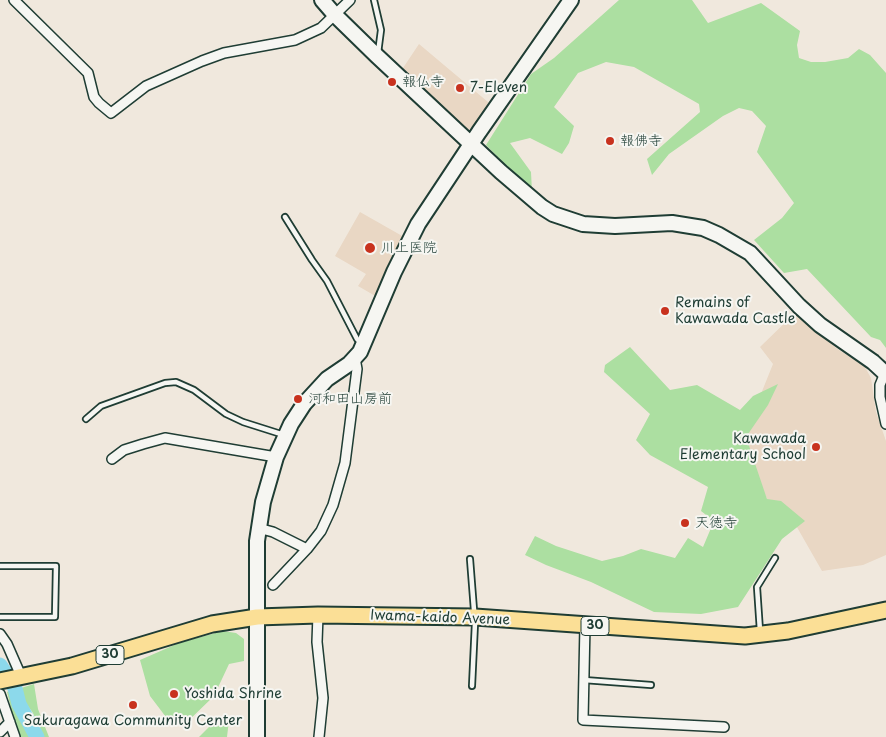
<!DOCTYPE html>
<meta charset="utf-8">
<style>
body{margin:0}
canvas{display:block;background:#f0e8dd}
</style>
<canvas width="886" height="737"></canvas>
<script>
const ctx = document.querySelector('canvas').getContext('2d');
ctx.lineJoin = 'round';
function paint(path, color) { ctx.fillStyle = color; ctx.fill(path, 'evenodd'); }
const toPath = rows => new Path2D(rows.map(r => 'M' + r).join(''));
function trace(path, color, width, dash) { ctx.strokeStyle = color; ctx.lineWidth = width; ctx.lineCap = dash ? 'butt' : 'round'; ctx.setLineDash(dash || []); ctx.stroke(path); }
function label(font, color, halo, rows, align = 'center') {
  ctx.font = font + ' "Playpen Sans","Klee One",sans-serif'; ctx.lineWidth = 4; ctx.setLineDash([]); ctx.textBaseline = 'middle'; ctx.strokeStyle = halo; ctx.fillStyle = color; for (const [text, x, y, turn = 0] of rows) {
    ctx.save(); ctx.translate(x, y); ctx.rotate((+turn || 0) * Math.PI / 180); ctx.textAlign = isNaN(turn) ? turn : align; if (halo) ctx.strokeText(text, 0, 0); ctx.fillText(text, 0, 0); ctx.restore();
  }
}
paint(toPath([
 [419,44,488,102,486,114,475,129,468,129,433,100,410,79,403,68],
 [360,212,404,237,377,297,358,286,366,274,335,256],
 [796,312,836,348,865,367,871,378,876,412,886,441,886,555,863,565,822,571,786,508,774,513,745,453,746,431,773,364,760,347]
]), '#e9d7c4');
paint(toPath([
 [619,0,692,0,708,23,761,3,800,31,797,45,799,58,811,62,825,62,848,58,859,49,870,55,886,73,886,348,880,340,871,337,807,269,784,273,754,240,782,218,794,203,757,152,766,126,752,111,739,108,723,116,669,154,652,175,647,159,700,112,699,104,634,67,606,62,578,73,554,107,574,126,569,143,562,154,530,138,510,143,531,172,532,192,486,145,531,74,554,58],
 [630,347,670,390,697,385,740,410,753,396,778,384,768,405,746,437,767,499,781,501,805,521,782,539,738,607,701,614,654,612,591,582,546,565,525,555,535,536,556,546,602,561,623,556,641,549,675,558,688,538,703,547,714,521,701,511,708,487,650,455,636,440,650,414,604,372,605,365],
 [223,631,236,633,244,639,244,661,229,664,214,696,183,726,172,725,150,696,140,660,179,643],
 [34,684,38,709,49,737,41,737,33,713,25,702,21,688],
 [10,690,20,716,28,729,29,737,18,737,7,692],
 [218,718,229,720,227,737,199,737]
]), '#acdfa1');
trace(toPath([
 [0,665,15,688,19,704,37,737]
]), '#8cd9eb', 15);
const lane = toPath([
 [374,0,381,30,378,53],
 [285,217,312,260,327,281,357,339,362,344],
 [86,419,101,406,165,383,176,382,194,390,226,414,243,422,284,435],
 [470,559,475,623,472,686],
 [0,566,56,566,55,617,0,617],
 [760,631,757,587,775,558],
 [584,680,651,685]
]);
const street = toPath([
 [14,0,88,73,94,97,99,103,111,113,146,86,202,61,224,53,295,40,321,28,350,0],
 [885,373,880,385,880,397,886,424],
 [112,459,124,450,143,444,165,438,276,457],
 [258,528,273,532,307,549],
 [273,585,307,549,321,531,333,505,345,463,357,369,355,358],
 [318,615,317,642,323,698,319,737],
 [585,625,583,720,724,727],
 [0,634,7,644,21,676],
 [0,694,15,737],
 [0,732,10,722]
]);
const secondary = toPath([
 [322,0,335,15,377,56,501,172,542,207,553,214,583,224,615,226,672,223,703,228,719,235,750,253,799,306,820,325,873,362,886,374],
 [257,737,257,541,263,502,276,457,291,424,304,404,327,379,349,364,360,352,394,272,418,224,479,132,571,0]
]);
const primary = toPath([
 [0,681,72,666,212,624,257,617,318,615,475,617,745,636,788,631,886,610]
]);
trace(lane, '#1f3d34', 8);
trace(street, '#1f3d34', 12);
trace(secondary, '#1f3d34', 18);
trace(primary, '#1f3d34', 19);
trace(lane, '#f6f6f2', 4.5);
trace(street, '#f6f6f2', 9);
trace(secondary, '#f6f6f2', 14);
trace(primary, '#fbdf96', 15);
for (const [x, y, r, color] of [
 [392,82,5,"#c8321e"],
 [460,88,5,"#c8321e"],
 [610,141,5,"#c8321e"],
 [370,248,6,"#c8321e"],
 [665,311,5,"#c8321e"],
 [298,399,5,"#c8321e"],
 [816,447,5,"#c8321e"],
 [685,523,5,"#c8321e"],
 [174,694,5,"#c8321e"],
 [133,705,5,"#c8321e"]
]) { const dot = new Path2D(); dot.arc(x, y, r, 0, 2 * Math.PI); ctx.fillStyle = color; ctx.fill(dot); trace(dot, '#f6f6f2', 2); }
for (const [x, y, w] of [
 [595,626,28],
 [110,655,28]
]) { const box = new Path2D(); box.roundRect(x - w / 2, y - 9.5, w, 19, 4); ctx.fillStyle = '#f6f6f2'; ctx.fill(box); trace(box, '#1f3d34', 1); }
label('bold 12px', '#1f3d34', null, [
 ["30",595,626],
 ["30",110,655]
]);
label('14px', '#1f3d34', '#f6f6f2', [
 ["報仏寺",402,82],
 ["7-Eleven",470,88],
 ["報佛寺",620,141],
 ["川上医院",381,248],
 ["Remains of",675,303],
 ["Kawawada Castle",675,319],
 ["河和田山房前",308,399],
 ["Kawawada",806,439,"right"],
 ["Elementary School",806,455,"right"],
 ["天徳寺",695,523],
 ["Yoshida Shrine",184,694],
 ["Sakuragawa Community Center",133,721,"center"]
], 'left');
label('14px', '#1f3d34', '#f6f6f2', [
 ["Iwama-kaido Avenue",440,618,2]
]);
</script>
